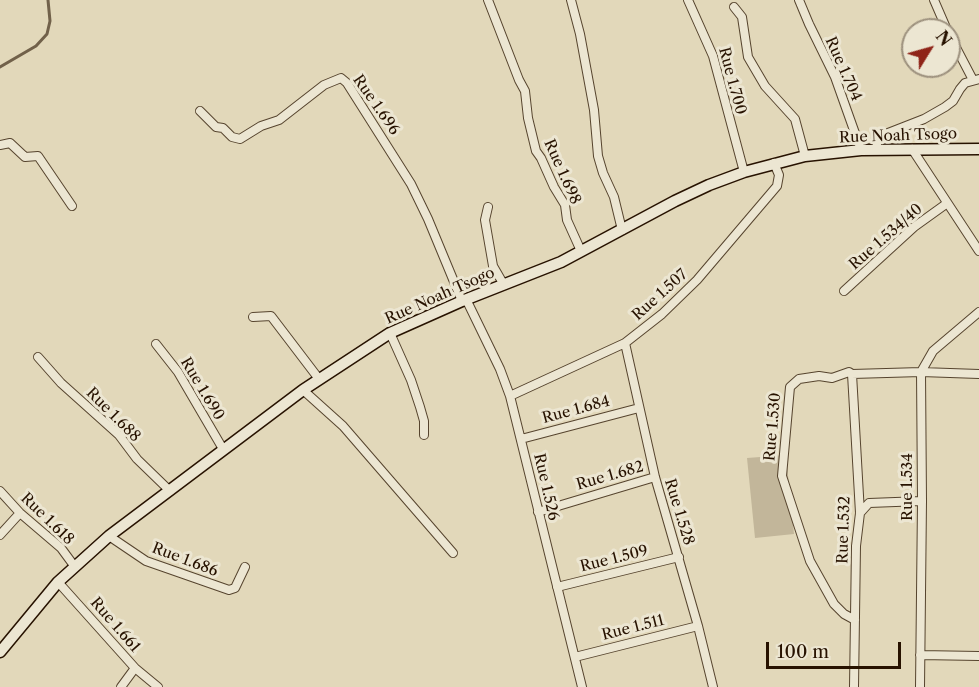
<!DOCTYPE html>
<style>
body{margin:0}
#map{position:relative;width:979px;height:687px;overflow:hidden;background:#e2d8ba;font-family:"Libre Caslon Text",serif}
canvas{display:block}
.north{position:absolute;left:901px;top:18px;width:60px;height:60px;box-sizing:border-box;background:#ece6d2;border:2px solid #9d917e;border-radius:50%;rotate:53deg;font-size:16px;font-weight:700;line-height:24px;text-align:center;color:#271200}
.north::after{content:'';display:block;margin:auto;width:21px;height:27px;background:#8f2418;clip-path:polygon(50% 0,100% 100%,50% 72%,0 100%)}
.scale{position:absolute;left:766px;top:642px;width:135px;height:27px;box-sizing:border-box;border:3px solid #271200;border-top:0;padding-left:8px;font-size:18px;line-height:21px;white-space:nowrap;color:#271200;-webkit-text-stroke:4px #ece6d2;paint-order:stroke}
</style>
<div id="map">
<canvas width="979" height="687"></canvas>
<div class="north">N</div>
<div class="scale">100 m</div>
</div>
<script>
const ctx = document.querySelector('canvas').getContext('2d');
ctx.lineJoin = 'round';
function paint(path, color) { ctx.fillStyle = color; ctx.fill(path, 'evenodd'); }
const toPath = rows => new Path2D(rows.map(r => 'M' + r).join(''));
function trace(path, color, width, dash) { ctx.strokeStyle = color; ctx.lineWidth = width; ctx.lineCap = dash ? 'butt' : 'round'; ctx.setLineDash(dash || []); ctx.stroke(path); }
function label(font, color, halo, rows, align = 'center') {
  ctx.font = font + ' "Libre Caslon Text",serif'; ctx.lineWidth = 6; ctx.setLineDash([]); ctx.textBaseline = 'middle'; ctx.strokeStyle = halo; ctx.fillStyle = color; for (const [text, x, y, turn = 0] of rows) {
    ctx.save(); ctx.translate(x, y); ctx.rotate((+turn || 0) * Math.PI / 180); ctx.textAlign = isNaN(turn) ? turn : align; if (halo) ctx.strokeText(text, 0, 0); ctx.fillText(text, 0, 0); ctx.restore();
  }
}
paint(toPath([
 [786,455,794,534,755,538,747,458]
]), '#c2b69a');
trace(toPath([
 [0,67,36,46,47,34,50,21,48,0]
]), '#71614a', 3);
const street = toPath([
 [488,0,519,80,525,91,528,118,536,151,541,158,554,187,565,205,567,220,581,251],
 [571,0,580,34,594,110,598,156,603,173,614,197,622,230],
 [688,0,713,56,744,172],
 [799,0,809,24,835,77,861,150],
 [934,0,947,30],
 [734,7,742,17,748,57,765,86,795,119,805,156],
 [949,34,973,80],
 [200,111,216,127,223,128,232,137,240,139,261,126,279,120,324,85,341,78,347,83,411,184,428,219,462,301],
 [0,145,10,143,25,157,38,156,72,206],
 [876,149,878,139,883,135,924,119,945,107,953,101,960,89,965,83,979,79],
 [912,149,979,251],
 [488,207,485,220,493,266,504,285],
 [844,291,914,227,946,204],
 [466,299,500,369,510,396,582,687],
 [253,317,271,316,319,379],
 [390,333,411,380,420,407,424,421,424,435],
 [625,343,655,477,698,626,713,687],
 [156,344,178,372,223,449],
 [38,357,61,383,119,435,137,459,170,491],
 [852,374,860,513,856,546,854,687],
 [303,390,343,426,453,553],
 [510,396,625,343,662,314,697,280,777,186,779,175,774,163],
 [521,439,639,408],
 [0,491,20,513,61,548,75,567],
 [538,512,655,477],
 [860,513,869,503,922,501],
 [0,535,20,513],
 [109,536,146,561,229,590,235,588,245,567],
 [58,582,135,668,121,687],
 [557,587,679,557],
 [855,620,844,614,834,604,810,561,782,476,790,387,799,379,819,376,832,378,849,372,852,374,921,372,979,374],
 [920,655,979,656],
 [575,657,698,626],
 [135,668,158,687],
 [920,687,922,501,921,372,933,351,979,312]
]);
const secondary = toPath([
 [0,652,58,582,109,536,303,390,390,333,462,301,561,262,675,201,709,185,744,172,805,156,861,150,979,149]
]);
trace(street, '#56442e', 10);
trace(secondary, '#271200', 13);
trace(street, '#ece6d2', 8);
trace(secondary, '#ece6d2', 10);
label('15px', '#271200', '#ece6d2', [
 ["Rue 1.704",843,69,66],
 ["Rue 1.700",732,81,75],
 ["Rue 1.696",376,105,55],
 ["Rue Noah Tsogo",898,136,-2],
 ["Rue 1.698",562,172,66],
 ["Rue 1.534/40",886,237,-41],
 ["Rue 1.507",660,295,-42],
 ["Rue Noah Tsogo",440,296,-24],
 ["Rue 1.690",202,389,59],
 ["Rue 1.684",576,410,-15],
 ["Rue 1.688",113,415,45],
 ["Rue 1.530",773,427,-85],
 ["Rue 1.682",610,476,-16],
 ["Rue 1.526",546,487,77],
 ["Rue 1.534",908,487,-90],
 ["Rue 1.528",679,512,73],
 ["Rue 1.618",47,519,44],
 ["Rue 1.532",844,530,-88],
 ["Rue 1.509",614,559,-14],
 ["Rue 1.686",185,560,21],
 ["Rue 1.661",115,625,49],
 ["Rue 1.511",633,628,-14]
]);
</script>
